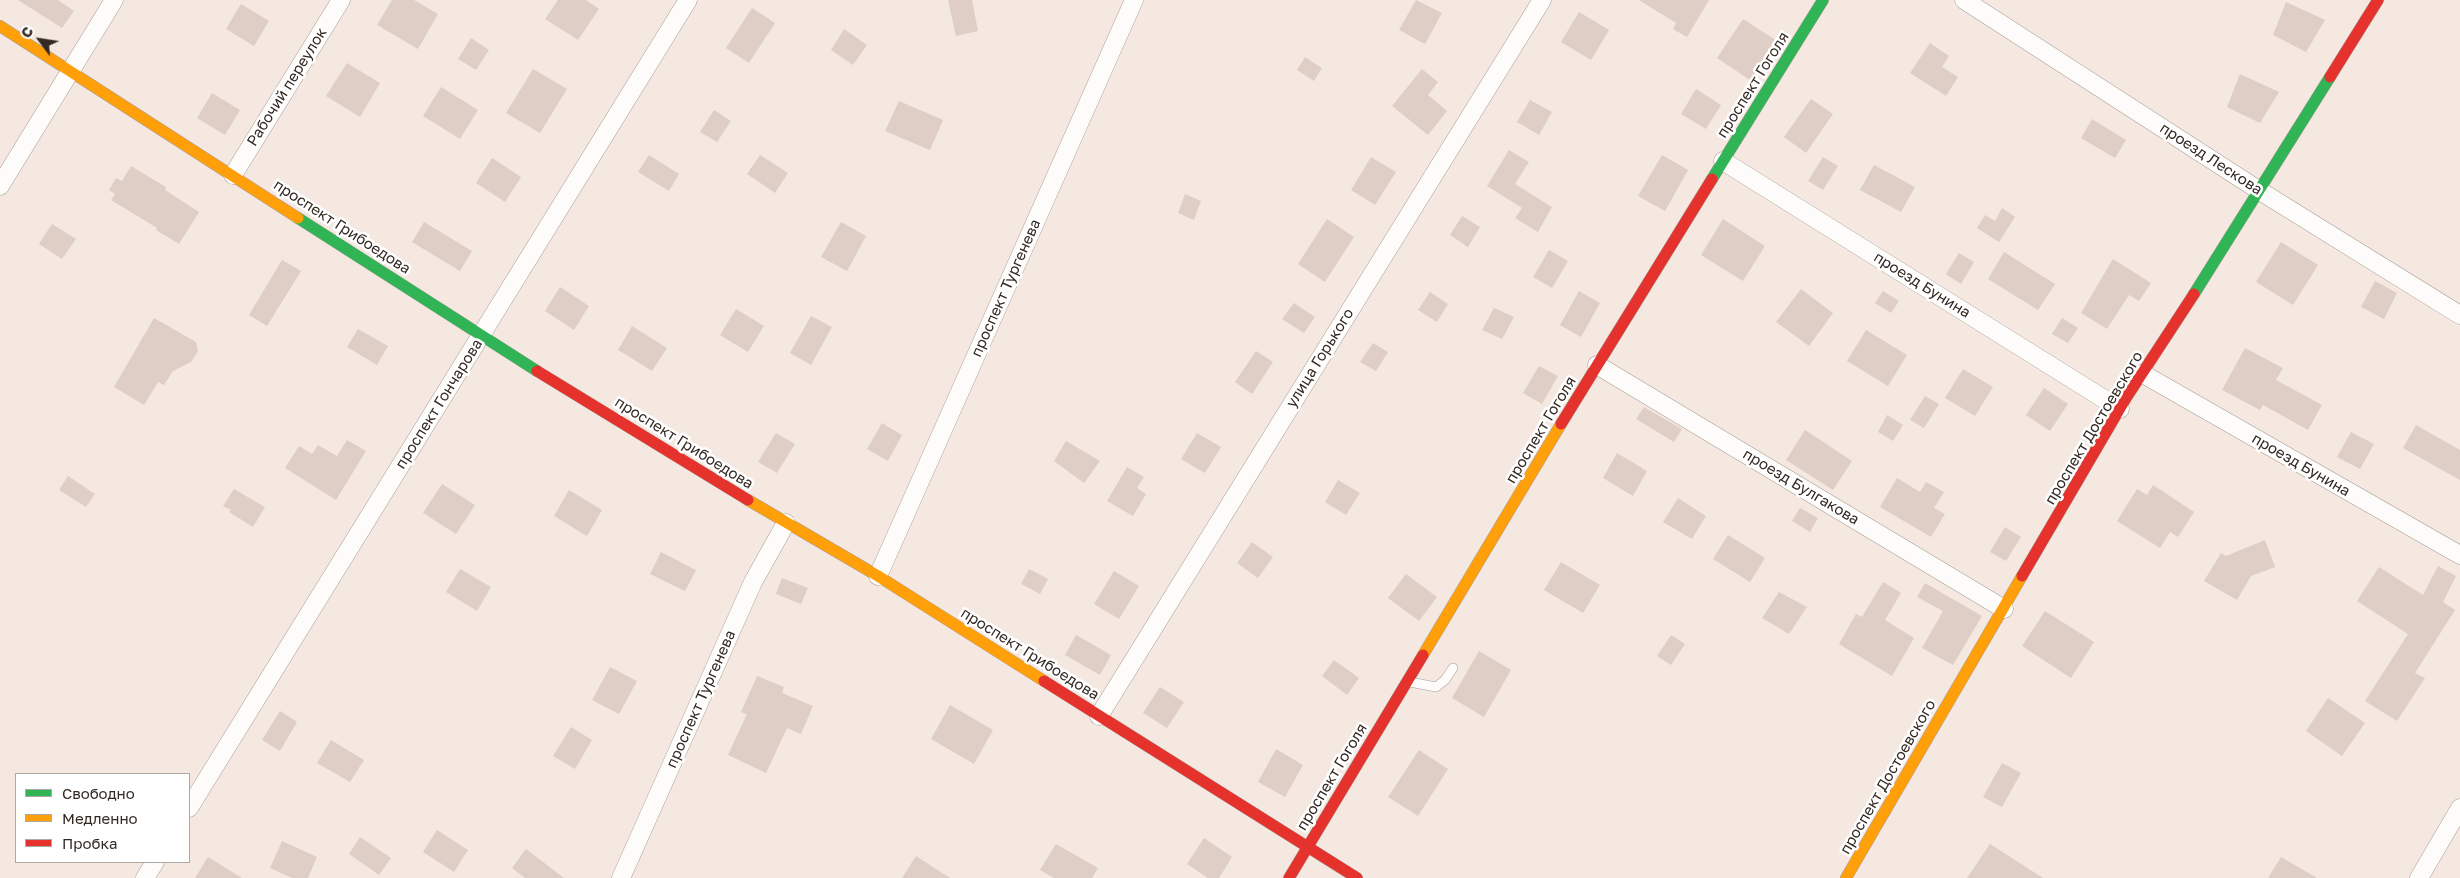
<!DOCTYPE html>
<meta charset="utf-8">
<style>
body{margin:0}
#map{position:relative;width:2460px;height:878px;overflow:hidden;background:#f4e8e1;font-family:"Golos Text",sans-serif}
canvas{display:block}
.legend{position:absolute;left:15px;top:773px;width:175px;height:90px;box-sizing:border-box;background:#fff;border:1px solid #ada9a7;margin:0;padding:6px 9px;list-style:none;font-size:15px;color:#332923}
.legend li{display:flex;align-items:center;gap:10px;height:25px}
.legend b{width:25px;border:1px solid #ada9a7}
.north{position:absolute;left:15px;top:15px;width:50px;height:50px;-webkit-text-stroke:4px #fff;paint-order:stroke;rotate:301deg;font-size:14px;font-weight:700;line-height:20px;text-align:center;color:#332923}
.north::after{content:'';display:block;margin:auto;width:18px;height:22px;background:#332923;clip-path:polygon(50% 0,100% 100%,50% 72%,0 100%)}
</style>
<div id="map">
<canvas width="2460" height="878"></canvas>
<ul class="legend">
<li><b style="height:6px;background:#30b455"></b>Свободно</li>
<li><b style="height:6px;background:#ff9f0a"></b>Медленно</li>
<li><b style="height:6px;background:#e5322d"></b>Пробка</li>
</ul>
<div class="north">С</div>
</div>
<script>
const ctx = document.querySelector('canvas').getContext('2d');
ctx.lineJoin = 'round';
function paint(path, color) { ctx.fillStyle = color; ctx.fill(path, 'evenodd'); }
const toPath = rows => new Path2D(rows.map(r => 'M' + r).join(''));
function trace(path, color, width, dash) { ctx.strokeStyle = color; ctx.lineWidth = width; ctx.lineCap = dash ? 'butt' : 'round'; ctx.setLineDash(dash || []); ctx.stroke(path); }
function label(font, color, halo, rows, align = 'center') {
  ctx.font = font + ' "Golos Text",sans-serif'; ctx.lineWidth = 5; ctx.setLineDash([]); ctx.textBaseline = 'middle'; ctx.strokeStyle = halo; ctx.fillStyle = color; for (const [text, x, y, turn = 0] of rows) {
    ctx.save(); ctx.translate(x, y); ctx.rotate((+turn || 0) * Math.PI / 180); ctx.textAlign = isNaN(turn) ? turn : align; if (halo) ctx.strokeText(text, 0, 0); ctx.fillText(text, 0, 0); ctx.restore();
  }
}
paint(toPath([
 [18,0,58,0,74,11,62,28],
 [392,0,414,0,438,14,418,49,377,25],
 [558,0,586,0,599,9,578,40,545,19],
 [948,0,972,0,978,31,956,36],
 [1416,0,1442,13,1425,44,1399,30],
 [1639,0,1709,0,1687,37,1673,29,1676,23],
 [2286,2,2325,20,2306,52,2273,35],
 [241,4,269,21,254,46,226,29],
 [752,8,775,23,749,63,726,48],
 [1579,12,1609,30,1591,60,1561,42],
 [1743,19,1777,41,1750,80,1717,58],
 [844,29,867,45,853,65,831,50],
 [471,38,489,50,476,70,458,59],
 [1930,43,1949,56,1942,67,1958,77,1946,96,1910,73],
 [1305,57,1322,68,1314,81,1297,70],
 [347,63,380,83,360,117,326,96],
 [533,69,567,89,540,133,506,113],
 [1422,69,1438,82,1428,95,1447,111,1428,135,1392,106],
 [2240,74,2279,92,2260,123,2227,107],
 [441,87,478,110,460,139,423,116],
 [1696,89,1721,105,1706,129,1681,114],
 [212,93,240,110,225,135,197,118],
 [1811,99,1833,114,1806,153,1784,137],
 [1530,100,1552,112,1539,135,1517,122],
 [899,101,943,120,930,150,885,131],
 [714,110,731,121,717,142,700,132],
 [2092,119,2126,140,2115,158,2081,138],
 [1509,150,1529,162,1515,184,1552,207,1538,232,1515,218,1522,208,1487,186],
 [649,155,679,174,669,191,638,172],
 [760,155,788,173,775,193,747,174],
 [1662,155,1688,170,1665,211,1638,196],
 [1371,157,1396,172,1375,205,1351,190],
 [1823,157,1838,166,1823,190,1808,181],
 [492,158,521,177,505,202,476,183],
 [1874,165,1915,187,1901,212,1860,190],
 [131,166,166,187,165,190,199,212,179,244,156,230,157,228,111,200,115,194,109,190,116,178,122,181],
 [1185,194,1201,201,1194,220,1178,213],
 [2002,208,2015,217,1999,242,1977,228,1985,215,1995,221],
 [1462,216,1480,227,1468,247,1450,235],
 [1327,219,1354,237,1325,282,1298,264],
 [1723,219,1765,246,1743,281,1701,255],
 [424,222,472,251,460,271,412,242],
 [841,222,866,236,847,271,821,257],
 [52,224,76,239,62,259,39,244],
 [2281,242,2318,265,2293,305,2256,282],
 [1549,250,1568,261,1552,288,1533,277],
 [2004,252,2055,284,2038,310,1988,279],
 [1959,253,1974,262,1961,284,1946,274],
 [2113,259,2151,283,2139,301,2129,295,2107,329,2081,313],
 [282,260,301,271,267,326,249,315],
 [2375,281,2397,293,2384,319,2361,307],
 [560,287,589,306,574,330,545,311],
 [1801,289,1833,313,1809,346,1776,322],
 [1579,291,1600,303,1581,337,1560,325],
 [1883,291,1899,301,1891,313,1875,303],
 [1430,292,1448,304,1437,322,1418,310],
 [1294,303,1315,317,1304,333,1282,319],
 [1494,308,1514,317,1502,339,1482,330],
 [736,309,764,326,748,352,720,335],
 [811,316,832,327,811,365,790,353],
 [154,318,196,342,198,351,191,362,173,371,164,385,158,382,144,405,114,387],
 [2062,318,2078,328,2068,343,2052,334],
 [632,326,667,348,652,371,618,350],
 [358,329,388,346,377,365,347,347],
 [1866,330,1907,355,1888,386,1847,361],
 [1373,343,1388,352,1376,371,1360,362],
 [2245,348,2283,368,2276,380,2322,405,2308,430,2263,405,2260,410,2222,390],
 [1256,351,1273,362,1252,394,1235,382],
 [1539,366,1558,376,1542,404,1523,393],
 [1963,369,1993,387,1975,416,1945,398],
 [2044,388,2068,404,2050,431,2026,415],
 [1925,396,1939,404,1924,428,1910,420],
 [1644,407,1682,429,1674,442,1636,419],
 [1887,415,1903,425,1893,441,1878,432],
 [882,423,902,435,888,461,867,449],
 [2416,425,2460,450,2460,480,2403,448],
 [1805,430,1852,461,1833,490,1786,460],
 [2351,432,2374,444,2360,469,2337,457],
 [776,433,795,444,777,473,758,462],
 [1197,433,1221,447,1205,473,1181,459],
 [347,440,366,451,336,500,285,468,299,446,312,454,318,445,337,456],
 [1066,441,1100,461,1084,483,1054,461],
 [1617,453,1647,471,1633,496,1603,478],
 [1127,467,1144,477,1137,488,1146,494,1133,516,1107,501],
 [68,476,95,494,86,507,59,490],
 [1897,478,1920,492,1926,482,1944,492,1934,508,1945,514,1931,537,1880,507],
 [1338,480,1360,493,1346,515,1325,502],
 [442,484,475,505,456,534,423,513],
 [2153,485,2194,512,2178,537,2170,532,2160,548,2117,521,2137,489,2147,495],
 [234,489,265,507,253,527,229,512,231,510,223,506],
 [569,490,602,510,587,536,554,516],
 [1678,498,1706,516,1692,539,1663,522],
 [1800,508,1818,518,1810,532,1792,521],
 [2005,527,2021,537,2006,561,1990,552],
 [1728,535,1765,558,1750,582,1713,559],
 [2265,540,2275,567,2251,576,2237,600,2204,581,2221,553,2226,556],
 [1252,542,1273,557,1258,578,1237,563],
 [661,552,696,570,685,591,650,574],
 [1561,562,1600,585,1583,613,1544,590],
 [2438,566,2456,576,2443,602,2455,610,2415,673,2425,678,2397,721,2365,701,2408,634,2357,601,2379,567,2423,595],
 [460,569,491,587,477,611,446,592],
 [1029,569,1048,579,1040,594,1021,584],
 [1114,571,1139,586,1119,619,1094,604],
 [1406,574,1437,597,1419,621,1388,598],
 [782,578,808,588,801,604,776,594],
 [1883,582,1901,593,1885,620,1914,638,1892,676,1839,644,1856,614,1862,617],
 [1925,583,1982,616,1953,665,1922,648,1943,611,1917,597],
 [1779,592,1807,607,1789,634,1762,618],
 [2045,611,2094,642,2071,678,2022,646],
 [1076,635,1111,655,1100,675,1065,655],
 [1671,635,1685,644,1671,665,1657,656],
 [1479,651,1511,670,1484,717,1452,698],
 [1334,660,1359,678,1347,695,1322,676],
 [610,667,637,681,619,714,592,700],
 [757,676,784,687,782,693,813,706,801,734,787,728,766,773,728,755,747,714,741,712],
 [1160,687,1184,702,1167,728,1143,713],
 [2328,698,2365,723,2342,756,2306,731],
 [950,705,993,730,974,764,931,739],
 [280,711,297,722,280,751,262,740],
 [571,727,592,740,575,769,553,756],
 [331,740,364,760,350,782,317,763],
 [1276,749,1303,765,1285,797,1258,782],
 [1419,750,1448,769,1418,816,1388,797],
 [2002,763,2021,773,2002,807,1983,797],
 [437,830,468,850,454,872,423,852],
 [360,837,391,858,379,875,349,854],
 [1204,838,1232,857,1219,878,1208,878,1187,864],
 [282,841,317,857,308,878,292,878,270,868],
 [1056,844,1098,868,1092,878,1054,878,1040,870],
 [1990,844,2043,878,1967,878],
 [526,849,564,878,525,878,512,868],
 [916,856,950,878,902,878],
 [208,857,242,878,195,878],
 [2281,857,2317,878,2268,878]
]), '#decec5');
const lane = toPath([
 [1410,682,1436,687,1445,680,1453,668]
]);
const street = toPath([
 [1964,0,2260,191,2460,315],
 [1723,161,2120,409],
 [233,175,341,0],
 [0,186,114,0],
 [1597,365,2004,609],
 [2143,374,2460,555],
 [878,576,1134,0],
 [1099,716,1542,0],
 [189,808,688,0],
 [145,878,155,862],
 [621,878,753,582,786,523],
 [2419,878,2460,808]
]);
const fast = toPath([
 [1712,179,1823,0],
 [298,218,537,371],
 [2194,294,2330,77]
]);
const slow = toPath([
 [0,26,298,218],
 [748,500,878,576,1044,681],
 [1423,655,1561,424],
 [1846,878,2022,576]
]);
const jam = toPath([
 [2330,77,2378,0],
 [537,371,748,500],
 [1561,424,1712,179],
 [2022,576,2126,398,2194,294],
 [1044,681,1357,878],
 [1289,878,1423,655]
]);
trace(lane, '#a89e98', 10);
trace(street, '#a89e98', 19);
trace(fast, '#a89e98', 12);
trace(slow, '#a89e98', 12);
trace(jam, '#a89e98', 12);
trace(lane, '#fdfcfa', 9);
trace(street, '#fdfcfa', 18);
trace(fast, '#30b455', 11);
trace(slow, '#ff9f0a', 11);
trace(jam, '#e5322d', 11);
label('15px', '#332923', '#fff', [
 ["проспект Гоголя",1753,85,-58],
 ["Рабочий переулок",287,87,-58],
 ["проезд Лескова",2211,159,33],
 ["проспект Грибоедова",342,227,33],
 ["проезд Бунина",1922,285,32],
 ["проспект Тургенева",1006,288,-66],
 ["улица Горького",1320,358,-58],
 ["проспект Гончарова",439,404,-58],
 ["проспект Достоевского",2094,428,-59],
 ["проспект Гоголя",1541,430,-59],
 ["проспект Грибоедова",684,443,32],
 ["проезд Бунина",2301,465,30],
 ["проезд Булгакова",1801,487,31],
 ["проспект Грибоедова",1030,654,32],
 ["проспект Тургенева",701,699,-66],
 ["проспект Гоголя",1332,777,-59],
 ["проспект Достоевского",1888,777,-60]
]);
</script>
